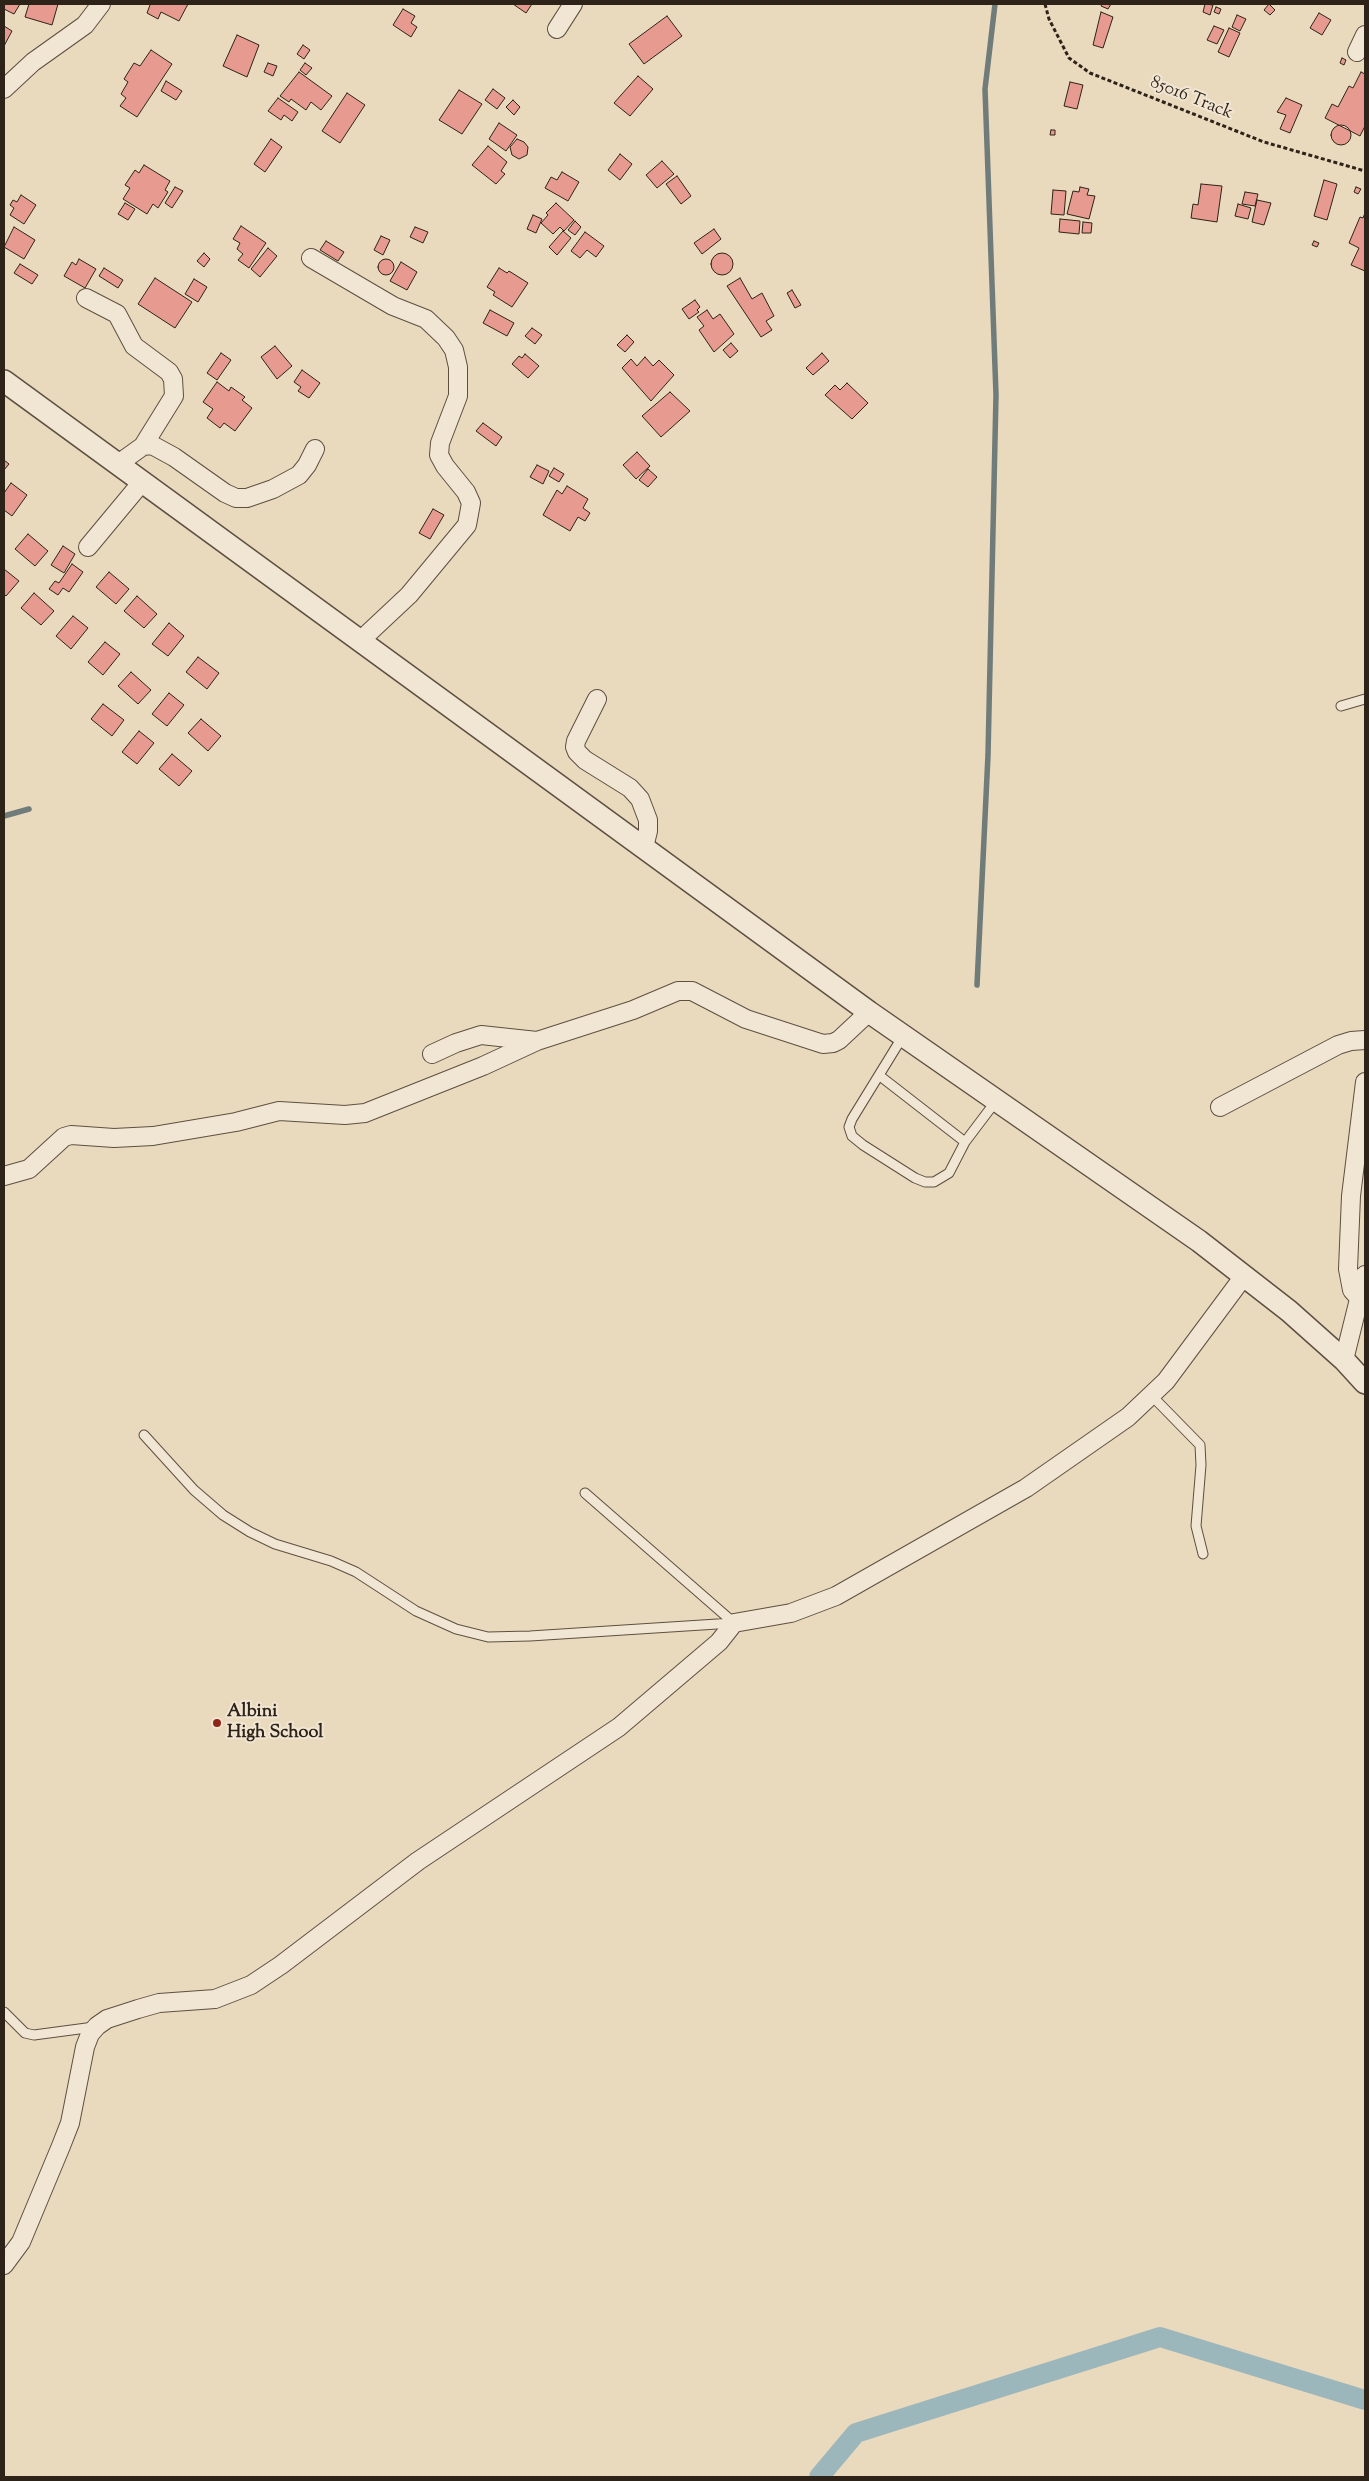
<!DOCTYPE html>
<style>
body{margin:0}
#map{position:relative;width:1369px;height:2481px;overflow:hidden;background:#e9d9bd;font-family:"Sorts Mill Goudy",serif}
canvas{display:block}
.frame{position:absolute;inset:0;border:5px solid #2e2318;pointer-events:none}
</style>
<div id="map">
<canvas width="1369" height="2481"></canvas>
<div class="frame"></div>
</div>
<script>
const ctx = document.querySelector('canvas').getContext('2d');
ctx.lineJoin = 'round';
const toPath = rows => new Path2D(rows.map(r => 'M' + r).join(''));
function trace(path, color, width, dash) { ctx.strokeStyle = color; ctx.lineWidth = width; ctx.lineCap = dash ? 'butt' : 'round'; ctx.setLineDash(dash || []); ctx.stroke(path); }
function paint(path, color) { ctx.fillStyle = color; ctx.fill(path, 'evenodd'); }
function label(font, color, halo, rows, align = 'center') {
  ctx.font = font + ' "Sorts Mill Goudy",serif'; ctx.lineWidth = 4; ctx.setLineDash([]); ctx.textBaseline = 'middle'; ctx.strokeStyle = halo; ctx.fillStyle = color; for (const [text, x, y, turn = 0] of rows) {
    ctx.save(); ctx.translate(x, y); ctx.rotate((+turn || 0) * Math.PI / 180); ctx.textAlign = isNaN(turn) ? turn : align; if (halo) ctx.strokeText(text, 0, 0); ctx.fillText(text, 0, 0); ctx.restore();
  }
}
trace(toPath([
 [4,816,29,809],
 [977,985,988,755,996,395,985,89,995,4]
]), '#707c7a', 5.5);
trace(toPath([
 [819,2477,856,2433,1160,2337,1365,2400]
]), '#9cb7bc', 20);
const building = toPath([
 [4,4,20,4,14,14,4,9,4,4],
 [29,4,58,4,52,25,25,17,29,4],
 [149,4,188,4,179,21,161,12,158,19,147,13,150,5,149,4],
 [513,4,532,4,526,13,513,4],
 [1102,4,1111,4,1108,9,1101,6,1102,4],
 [1205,4,1213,5,1210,15,1203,12,1205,4],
 [1269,4,1275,10,1270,15,1264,10,1269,4],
 [1216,7,1221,9,1219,14,1214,12,1216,7],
 [403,9,415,16,411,23,417,27,411,37,393,25,403,9],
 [1101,12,1113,17,1103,48,1093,45,1101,12],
 [1319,13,1331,20,1322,35,1310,28,1319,13],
 [1237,15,1246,19,1240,31,1232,27,1237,15],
 [667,16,682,36,644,64,629,44,667,16],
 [4,26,12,31,4,46,4,26],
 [1214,26,1224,30,1217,44,1207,40,1214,26],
 [1229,28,1240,33,1229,57,1218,52,1229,28],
 [237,35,259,45,247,77,223,66,237,35],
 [303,45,310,50,304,59,297,54,303,45],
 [151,50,172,64,137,117,120,106,126,98,121,94,128,82,124,79,134,63,140,66,151,50],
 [1342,58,1346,60,1344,65,1340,63,1342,58],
 [268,63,277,66,273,76,264,72,268,63],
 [305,63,312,68,306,75,300,70,305,63],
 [299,72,332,96,321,110,311,102,306,110,291,99,289,102,280,96,299,72],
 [1361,72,1365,74,1365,126,1360,136,1325,118,1332,104,1338,107,1349,86,1353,88,1361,72],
 [638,76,653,89,630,116,614,103,638,76],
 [166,81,182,91,176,100,161,91,166,81],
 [1070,82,1083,85,1077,109,1064,106,1070,82],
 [493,89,505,98,497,109,485,100,493,89],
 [459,90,482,104,462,134,439,120,459,90],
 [347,93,365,105,340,143,322,131,347,93],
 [278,98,298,112,292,121,284,115,281,120,268,111,278,98],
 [1286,98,1302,105,1290,133,1280,129,1286,115,1277,112,1286,98],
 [513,100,520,107,514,115,506,107,513,100],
 [499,123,517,135,506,151,489,139,499,123],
 '1331 135a10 10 0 1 1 20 0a10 10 0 1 1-20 0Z',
 [1051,130,1055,130,1055,135,1050,135,1051,130],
 [271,139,282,147,265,172,254,164,271,139],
 [517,139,524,142,528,147,527,155,519,159,512,155,510,147,517,139],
 [488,146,507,162,501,171,505,174,496,184,472,165,488,146],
 [620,154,632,164,620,180,608,170,620,154],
 [662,161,674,174,657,188,646,175,662,161],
 [144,165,170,181,165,190,168,192,158,208,153,204,147,214,123,199,130,188,125,185,135,170,139,173,144,165],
 [562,172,579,182,568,201,545,188,551,177,557,180,562,172],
 [677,176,691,196,681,204,666,184,677,176],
 [1324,180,1337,184,1327,220,1314,216,1324,180],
 [1201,184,1222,186,1217,222,1191,218,1193,204,1198,205,1201,184],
 [175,187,183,191,172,208,165,203,175,187],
 [1080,187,1089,189,1087,195,1095,196,1089,219,1067,214,1073,191,1079,192,1080,187],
 [1356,187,1361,189,1358,194,1354,192,1356,187],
 [1053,190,1066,191,1064,215,1051,214,1053,190],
 [1245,192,1258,194,1255,206,1242,204,1245,192],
 [21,195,36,205,24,224,10,215,14,208,10,205,13,200,17,202,21,195],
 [1257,200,1271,203,1264,225,1252,222,1257,200],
 [125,203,135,209,128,220,118,214,125,203],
 [556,203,574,220,564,231,560,227,553,234,541,223,548,215,546,213,556,203],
 [1238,204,1251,208,1248,219,1235,216,1238,204],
 [1365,213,1365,271,1351,265,1359,248,1349,243,1360,217,1363,218,1365,213],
 [533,215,542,219,536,233,527,229,533,215],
 [1060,219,1080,221,1079,234,1059,232,1060,219],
 [575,221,581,227,575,235,568,230,575,221],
 [1083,222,1092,223,1091,233,1082,233,1083,222],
 [241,226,266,243,249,268,238,260,243,254,237,249,240,243,233,239,241,226],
 [14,227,35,240,24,259,4,247,14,227],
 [415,227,428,232,423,243,410,237,415,227],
 [714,229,721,239,702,254,694,243,714,229],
 [563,231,571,238,557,255,549,247,563,231],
 [585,232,604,246,596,257,587,250,580,258,571,251,585,232],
 [381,236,390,240,383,255,374,250,381,236],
 [326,241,344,252,338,261,320,250,326,241],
 [1314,241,1319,243,1317,247,1312,245,1314,241],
 [268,248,277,256,260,277,251,269,268,248],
 [204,253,210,259,204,267,197,261,204,253],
 '711 264a11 11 0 1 1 22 0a11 11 0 1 1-22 0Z',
 [79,259,96,269,85,288,64,276,72,262,76,265,79,259],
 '378 267a8 8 0 1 1 16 0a8 8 0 1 1-16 0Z',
 [401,262,417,272,407,290,390,281,401,262],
 [20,264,38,275,32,284,14,273,20,264],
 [104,268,123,280,118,288,99,276,104,268],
 [499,268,507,273,509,271,528,283,512,307,493,295,495,292,487,287,499,268],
 [155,278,192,302,175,328,138,304,155,278],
 [740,278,752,299,762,293,774,316,766,321,772,330,761,337,727,286,740,278],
 [194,279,207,287,198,302,185,294,194,279],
 [792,290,801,305,795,308,787,293,792,290],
 [695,300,700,307,697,310,699,312,689,319,682,309,695,300],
 [490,310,514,323,507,336,483,323,490,310],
 [707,310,713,319,720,314,734,334,714,352,699,330,704,326,697,317,707,310],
 [532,328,542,335,535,344,525,336,532,328],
 [627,335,634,342,625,352,617,345,627,335],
 [731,343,738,351,730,358,723,350,731,343],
 [275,346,292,366,277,379,261,357,275,346],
 [221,353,231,360,217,380,207,373,221,353],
 [822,353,829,361,813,375,806,368,822,353],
 [525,354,539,366,528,378,512,364,519,356,522,358,525,354],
 [645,357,653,366,659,360,674,375,651,401,622,368,631,359,637,366,645,357],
 [302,370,320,383,309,398,298,391,301,387,294,382,302,370],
 [217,382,229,391,231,387,245,397,242,400,252,408,235,431,224,423,220,428,207,418,213,409,203,402,217,382],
 [847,383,868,403,852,419,825,395,835,385,840,390,847,383],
 [670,392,690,411,661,437,642,416,670,392],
 [483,423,502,437,496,446,476,431,483,423],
 [637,452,650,466,636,479,623,465,637,452],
 [4,460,9,464,4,470,4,460],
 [537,465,549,471,543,484,530,477,537,465],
 [554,468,564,474,559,482,549,476,554,468],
 [648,469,657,477,648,487,639,480,648,469],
 [11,483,27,495,12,516,4,510,4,493,11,483],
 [567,486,588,499,583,508,590,513,585,521,578,517,570,531,543,515,557,490,562,494,567,486],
 [433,509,444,515,430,539,419,533,433,509],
 [28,534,48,551,35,566,15,549,28,534],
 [63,546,75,554,64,573,51,565,63,546],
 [72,564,83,572,69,592,63,588,58,595,49,589,55,581,59,583,72,564],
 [4,569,19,581,6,596,4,594,4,569],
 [109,572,129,589,116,604,96,587,109,572],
 [34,593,54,611,41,625,21,608,34,593],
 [137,596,157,614,144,628,124,611,137,596],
 [73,616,88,628,71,649,56,636,73,616],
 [169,623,184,636,168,656,152,644,169,623],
 [105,642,120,654,103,675,88,662,105,642],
 [198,657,219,673,207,689,186,672,198,657],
 [131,672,151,690,138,704,118,686,131,672],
 [169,693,184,705,167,726,152,714,169,693],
 [103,704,124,720,112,736,91,719,103,704],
 [201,719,221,736,208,751,188,733,201,719],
 [139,731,154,743,137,764,122,752,139,731],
 [172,754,192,771,179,786,159,769,172,754]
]);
paint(building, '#e79a8f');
trace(building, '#2e2318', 1);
const service = toPath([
 [1341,706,1365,699],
 [903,1036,852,1119,849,1127,852,1136,863,1145,915,1178,925,1182,934,1182,949,1173,965,1142,996,1101],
 [880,1076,965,1142],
 [1151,1395,1200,1445,1201,1465,1196,1526,1203,1554],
 [144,1435,194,1490,223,1515,250,1532,275,1544,331,1561,356,1572,416,1611,456,1629,488,1637,530,1636,733,1623],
 [585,1493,734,1623],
 [4,2012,25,2033,34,2035,94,2027]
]);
const minor = toPath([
 [557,29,573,4],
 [1357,52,1365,35],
 [4,89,33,62,85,25,101,4],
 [311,258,393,306,426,319,446,338,454,350,458,367,458,396,440,443,439,455,445,466,466,492,471,503,467,525,409,595,361,640],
 [86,298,117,314,134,346,169,372,173,379,174,396,143,446],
 [118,464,143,446,152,445,174,457,225,493,236,498,247,498,273,489,299,475,307,465,315,449],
 [88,547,142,482],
 [597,699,576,741,575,747,577,752,585,760,630,788,640,799,648,820,648,831,644,847],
 [432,1054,456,1043,481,1035,537,1041,633,1010,678,991,692,991,746,1019,823,1044,833,1043,839,1040,869,1012],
 [1220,1107,1338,1045,1351,1041,1365,1040],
 [4,1176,29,1169,64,1137,71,1135,114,1138,153,1136,236,1122,279,1111,345,1115,365,1113,483,1066,537,1041],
 [1360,1299,1352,1290,1348,1269,1351,1196,1365,1082],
 [1344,1360,1365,1275],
 [4,2265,21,2242,61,2146,70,2123,85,2047,90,2034,97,2026,107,2019,138,2009,159,2003,215,1999,251,1985,281,1965,418,1861,619,1727,719,1642,734,1623,791,1613,836,1596,1026,1488,1128,1417,1166,1381,1244,1276]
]);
const tertiary = toPath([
 [4,381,869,1012,1199,1241,1289,1311,1344,1360,1365,1383]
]);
trace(service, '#5d5041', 11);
trace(minor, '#5d5041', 20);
trace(tertiary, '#5d5041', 24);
trace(toPath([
 [1045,4,1049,19,1069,58,1090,73,1264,142,1365,171]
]), '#2e2318', 3, [4, 2.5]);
trace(service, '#f1e6d4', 9);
trace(minor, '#f1e6d4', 18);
trace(tertiary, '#f1e6d4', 21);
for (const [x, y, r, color] of [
 [217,1723,5,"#8f2418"]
]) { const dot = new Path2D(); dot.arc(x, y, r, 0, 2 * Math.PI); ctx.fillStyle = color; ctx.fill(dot); trace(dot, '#f1e6d4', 2); }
label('18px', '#2e2318', '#f1e6d4', [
 ["85016 Track",1191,99,22]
]);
label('bold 18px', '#2e2318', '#f1e6d4', [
 ["Albini",227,1713],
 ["High School",227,1734]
], 'left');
</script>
